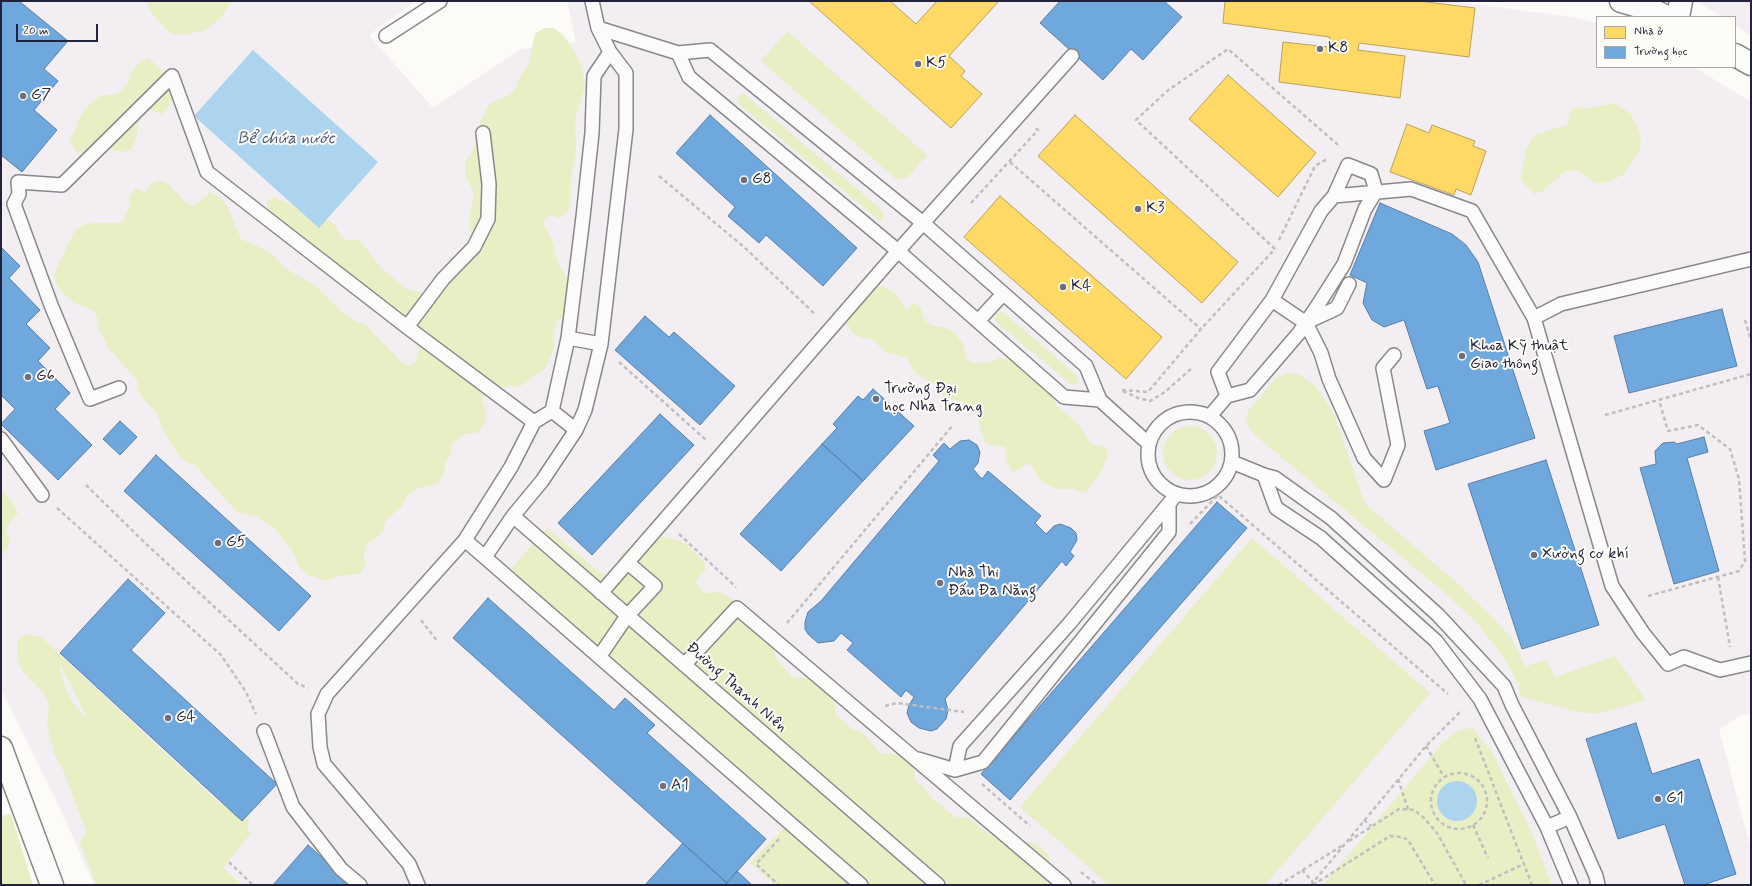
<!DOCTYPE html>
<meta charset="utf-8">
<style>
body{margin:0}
#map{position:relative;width:1752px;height:886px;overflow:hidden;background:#fcfbf8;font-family:Mynerve,sans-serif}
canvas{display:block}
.frame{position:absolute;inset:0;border:2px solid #22223b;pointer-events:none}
.legend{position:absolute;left:1596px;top:16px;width:140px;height:52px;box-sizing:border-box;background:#fdfcf7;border:1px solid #a5a5ac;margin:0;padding:5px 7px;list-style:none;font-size:12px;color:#22223b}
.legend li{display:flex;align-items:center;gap:8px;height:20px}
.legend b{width:20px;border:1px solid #a5a5ac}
.scale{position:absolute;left:16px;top:24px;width:82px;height:18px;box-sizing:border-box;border:2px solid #22223b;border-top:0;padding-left:5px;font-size:12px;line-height:14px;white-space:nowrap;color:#22223b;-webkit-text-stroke:3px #fdfcf7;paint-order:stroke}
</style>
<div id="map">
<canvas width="1752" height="886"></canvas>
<div class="frame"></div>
<ul class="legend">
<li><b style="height:11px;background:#ffd966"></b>Nhà ở</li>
<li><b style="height:11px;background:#6fa8dc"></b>Trường học</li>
</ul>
<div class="scale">20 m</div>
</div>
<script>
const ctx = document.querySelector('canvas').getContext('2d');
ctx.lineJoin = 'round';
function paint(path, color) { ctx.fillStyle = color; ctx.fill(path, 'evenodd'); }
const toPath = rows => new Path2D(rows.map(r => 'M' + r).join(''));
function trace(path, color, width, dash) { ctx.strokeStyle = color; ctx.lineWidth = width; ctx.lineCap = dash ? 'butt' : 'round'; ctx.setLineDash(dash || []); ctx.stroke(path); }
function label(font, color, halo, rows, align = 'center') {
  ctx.font = font + ' Mynerve,sans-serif'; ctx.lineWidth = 4; ctx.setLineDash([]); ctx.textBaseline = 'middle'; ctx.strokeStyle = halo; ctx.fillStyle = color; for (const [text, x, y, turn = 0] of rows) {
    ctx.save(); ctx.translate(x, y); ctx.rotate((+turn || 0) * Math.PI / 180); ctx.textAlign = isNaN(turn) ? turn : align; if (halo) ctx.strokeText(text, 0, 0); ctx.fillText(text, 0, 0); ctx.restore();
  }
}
paint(toPath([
 [1,1,415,1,369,35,433,108,521,49,576,42,567,1,1451,1,1572,17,1597,23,1597,67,1694,67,1751,102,1751,713,1742,715,1719,729,1751,850,1751,885,94,885,60,808,1,689],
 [1697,1,1751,1,1751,36,1735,25,1735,17,1722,17]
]), '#f3eef2');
paint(toPath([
 [147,1,231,1,220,19,203,31,183,35,172,34,165,28,152,14],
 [544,28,554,28,563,35,570,44,581,64,585,87,575,119,576,154,571,177,571,201,568,212,559,218,550,215,543,223,554,244,555,255,559,266,572,285,566,315,557,321,553,336,554,348,545,369,519,387,509,386,487,391,482,401,486,412,485,423,477,433,465,434,452,443,451,455,445,463,444,474,438,483,417,489,407,495,402,506,386,520,383,531,376,538,367,543,364,554,365,566,359,574,338,576,326,581,308,575,300,568,293,551,274,528,257,517,237,512,195,465,185,462,178,454,163,429,155,410,143,399,138,389,137,380,110,350,99,329,98,320,94,311,72,302,58,287,54,276,58,265,75,230,83,225,93,223,122,223,130,206,130,196,136,188,146,193,150,184,157,180,167,183,184,201,194,206,210,192,220,197,227,206,241,239,270,252,285,268,314,285,346,315,355,321,366,325,400,361,410,366,417,359,419,349,415,341,392,325,355,290,319,270,270,212,266,203,273,197,323,217,335,225,340,236,349,241,359,239,380,267,400,284,411,291,424,293,434,290,471,241,469,219,473,200,473,191,465,173,465,163,475,146,481,120,490,103,508,96,515,89,518,80,529,63,535,34],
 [787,31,927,155,908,177,897,180,761,61],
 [149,58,163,72,172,72,174,94,168,108,162,114,147,109,137,124,138,132,132,149,124,152,108,149,102,154,84,154,77,152,69,140,76,129,77,122,85,109,95,99,102,95,112,95,119,93,129,81,131,73,135,67,141,61],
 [744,94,882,210,884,214,883,219,880,221,742,107,737,102,739,95],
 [1614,103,1631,114,1639,132,1641,143,1639,152,1623,175,1606,182,1596,183,1581,173,1573,170,1564,172,1543,191,1534,194,1523,182,1521,175,1526,149,1534,135,1567,125,1572,107,1589,108],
 [881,286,894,292,907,311,913,303,920,306,925,321,931,325,946,328,953,331,963,344,967,360,974,363,981,363,989,362,1002,357,1017,362,1053,393,1055,404,1079,425,1088,440,1094,445,1101,445,1108,450,1107,457,1101,472,1087,491,1080,492,1074,489,1058,489,1044,483,1039,479,1032,466,1025,464,1020,469,1013,472,1006,461,1005,447,990,445,984,441,978,419,966,403,944,397,938,386,918,375,913,370,907,358,886,352,870,338,862,338,856,335,847,326,846,319,874,288],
 [1003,312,1077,376,1078,381,1075,384,1072,385,997,323,994,318,997,313],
 [1289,372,1300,375,1316,387,1333,412,1365,504,1458,584,1489,614,1512,638,1525,667,1546,659,1555,677,1615,656,1646,700,1596,714,1574,711,1520,696,1519,685,1504,658,1477,623,1445,593,1256,436,1245,422,1248,411,1276,378],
 '1163 453a27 27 0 1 1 54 0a27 27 0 1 1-54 0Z',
 [1,490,12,501,18,513,7,526,6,533,10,539,7,550,1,555],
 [547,528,599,572,620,578,619,561,621,554,639,540,664,537,680,541,688,546,704,562,706,569,695,581,704,593,720,592,748,608,774,649,776,659,793,678,817,678,833,694,836,715,852,729,863,733,880,753,902,755,909,758,913,766,916,782,923,786,932,798,955,817,969,818,987,833,1002,839,1034,843,1048,854,1050,861,1046,885,775,885,750,863,790,822,510,570],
 [1252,538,1430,693,1265,885,1109,885,1020,807],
 [24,634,40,636,220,804,223,802,249,810,249,819,247,830,251,833,223,868,242,885,96,885,80,842,86,831,64,772,54,753,50,738,47,722,49,707,47,700,44,693,23,672,19,664,17,647,18,640],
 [60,664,87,718,87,719,73,703,68,694,61,676],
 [1472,728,1490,749,1531,831,1552,885,1323,885,1444,741,1460,730],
 [11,814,33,885,1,885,1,826,3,815]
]), '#e8efc4');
paint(toPath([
 [253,50,378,162,319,228,194,116],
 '1437 801a20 20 0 1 1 40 0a20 20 0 1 1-40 0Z'
]), '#add4ee');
const homes = toPath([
 [809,1,890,1,916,24,937,1,999,1,949,56,965,71,961,76,982,94,951,128,809,1],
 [1225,1,1419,1,1475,8,1469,57,1359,43,1358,50,1405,56,1400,98,1279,82,1283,42,1328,47,1330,37,1223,23,1225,1],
 [1228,75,1316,153,1278,197,1189,119,1228,75],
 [1075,115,1238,262,1202,303,1038,156,1075,115],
 [1407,124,1429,133,1432,125,1475,141,1473,146,1486,151,1471,195,1456,189,1454,195,1390,172,1407,124],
 [1000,196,1162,337,1126,379,964,237,1000,196]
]);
paint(homes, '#ffd966');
trace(homes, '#bda259', 1);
const schools = toPath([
 [1,1,19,1,68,41,44,69,58,81,34,110,57,130,22,172,1,155,1,1],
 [1060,1,1164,1,1182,17,1143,60,1131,49,1103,80,1040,23,1060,1],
 [710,115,857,248,823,286,766,235,759,243,728,216,735,207,676,153,710,115],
 [1380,203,1452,234,1466,245,1478,262,1535,438,1436,470,1424,431,1450,423,1438,386,1427,389,1404,320,1384,327,1372,320,1363,303,1367,283,1350,275,1380,203],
 [1,247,20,266,9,278,40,310,26,324,50,348,38,361,70,393,55,409,92,445,58,480,1,424,15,409,1,395,1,247],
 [1722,309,1737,366,1629,393,1614,336,1722,309],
 [645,316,669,337,674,332,735,386,700,425,615,350,645,316],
 [873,389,914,426,863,481,822,444,837,428,833,424,858,396,863,400,873,389],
 [660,414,694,445,592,555,558,523,660,414],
 [120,421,137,437,120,455,103,439,120,421],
 [1704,437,1708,452,1687,458,1719,571,1674,584,1640,468,1656,464,1655,451,1663,443,1674,442,1677,444,1704,437],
 [969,440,977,445,980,452,978,463,973,469,982,479,988,471,1041,516,1035,523,1046,534,1054,526,1060,524,1071,528,1076,533,1077,540,1070,552,1074,556,1066,566,1062,561,945,699,948,710,946,719,937,729,931,731,919,728,911,722,907,713,909,705,914,697,906,690,901,697,847,650,853,643,841,633,834,641,818,643,808,634,805,629,805,622,808,612,821,601,939,461,933,455,944,443,950,449,960,441,969,440],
 [822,444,863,481,781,571,740,534,822,444],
 [156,455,311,596,279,631,124,491,156,455],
 [1546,460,1599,625,1522,649,1468,484,1546,460],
 [1217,502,1247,528,1010,800,981,774,1217,502],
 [128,579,165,613,131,650,277,784,242,821,60,653,128,579],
 [488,598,614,710,625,698,655,725,647,733,766,839,727,883,453,638,488,598],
 [1636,723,1652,774,1699,759,1736,874,1703,885,1685,885,1665,824,1618,839,1586,739,1636,723],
 [683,843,727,883,724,885,645,885,683,843],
 [308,845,353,885,273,885,308,845],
 [737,871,752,885,724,885,737,871]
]);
paint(schools, '#6fa8dc');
trace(schools, '#5880ac', 1);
const service = toPath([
 [598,28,678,53,710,50,923,223,1086,366,1100,400,1149,444],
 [386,36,440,1],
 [678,53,689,77,898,251,1064,397,1100,400],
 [1334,196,1411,189,1472,211,1534,318,1612,586,1643,633,1668,664,1684,657,1720,670,1751,663],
 [1272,300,1306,323,1321,353,1329,379,1364,458,1384,480,1398,445,1383,368,1394,355],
 [1534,318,1561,304,1751,259],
 [978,321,1003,294],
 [1307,322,1337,308,1349,284],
 [407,327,443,279,474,247,488,219,489,184,483,133],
 [568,338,601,344],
 [119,388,90,399,51,305,14,204,19,194,18,182,62,185,172,76,207,172,407,327,534,422],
 [552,411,576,430],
 '1148 454a42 42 0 1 1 84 0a42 42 0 1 1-84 0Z',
 [1210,416,1227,396,1218,372,1272,300,1321,211,1334,196,1348,165,1371,174,1376,191,1365,209,1344,264,1316,308,1299,333,1250,390,1227,396],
 [1,439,42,495],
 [1232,462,1264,475,1275,478,1331,518,1438,615,1504,686,1512,705,1570,817,1596,876,1598,885],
 [1264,475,1276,508,1321,538,1436,641,1480,699,1547,827,1571,885],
 [513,516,938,885],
 [465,540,861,885],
 [485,557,513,516,542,481,576,430,585,410,601,344,626,129,626,73,610,52,598,28,592,1],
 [601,593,898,251,1072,56],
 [599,657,627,616,655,586,628,563],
 [684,665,737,608,1064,885],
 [264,731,293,807,341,869,360,885],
 [918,759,955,770,960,746,1069,624,1176,495],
 [955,770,983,762,1169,532,1169,504],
 [1547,827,1570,817],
 [418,885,409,864,324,764,320,747,318,714,327,694,465,540,511,467,534,422,552,411,568,338,583,217,592,133,594,76,610,52]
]);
const minor = toPath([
 [1678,17,1681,1]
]);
const tertiary = toPath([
 [1621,1,1652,10,1667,17],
 [1735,55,1751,64]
]);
const secondary = toPath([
 [1,748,52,885]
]);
trace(service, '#88888c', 16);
trace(minor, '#88888c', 25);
trace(tertiary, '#88888c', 25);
trace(secondary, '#88888c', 25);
trace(toPath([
 [1010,162,1201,329],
 [659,176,744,247,816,315],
 [971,203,1038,130,1035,128],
 [1279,240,1315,166,1327,159],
 [1275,249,1136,120,1167,91,1228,49,1337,144,1339,148],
 [1745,320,1751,340],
 [619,362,706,440],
 [1122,390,1148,392,1201,329,1275,249],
 [1123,391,1138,398,1150,401,1165,392,1192,368],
 [1605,415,1751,374],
 [86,485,144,542,298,684,308,688],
 [57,508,221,655,246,692,256,714],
 [1190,524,1218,495,1448,694],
 [679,534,736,587],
 [1718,577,1730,647],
 [1648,596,1739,571,1745,561,1739,479,1730,449,1698,425,1668,431,1659,400],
 [421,620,438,642],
 [787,623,953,425],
 [885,706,897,703,964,712],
 [1475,738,1532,885],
 [1426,746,1444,777],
 '1431 801a28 28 0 1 1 56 0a28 28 0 1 1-56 0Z',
 [1398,779,1408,809],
 [982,784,1030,826],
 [1364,820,1371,826],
 [1473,825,1488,858],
 [779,839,756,864,779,885],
 [1349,841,1399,809,1414,810,1423,817,1437,833,1466,885],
 [229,862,253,885],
 [1302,870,1313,882],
 [1081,872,1097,885],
 [1279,885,1343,845],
 [1311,885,1426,746,1462,710],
 [1313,885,1390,836,1402,837,1408,840,1435,885],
 [1479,885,1524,864]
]), '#bfbfc0', 2.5, [4, 3]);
trace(service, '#fbfbf9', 13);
trace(minor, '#fbfbf9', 22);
trace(tertiary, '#fbfbf9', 22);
trace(secondary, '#fbfbf9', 22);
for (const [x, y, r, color] of [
 [1320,49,4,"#6e6e7d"],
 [918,64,4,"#6e6e7d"],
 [23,96,4,"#6e6e7d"],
 [744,180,4,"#6e6e7d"],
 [1138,209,4,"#6e6e7d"],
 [1063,287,4,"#6e6e7d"],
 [1462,356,4,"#6e6e7d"],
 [28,377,4,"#6e6e7d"],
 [876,399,4,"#6e6e7d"],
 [218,543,4,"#6e6e7d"],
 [1534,555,4,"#6e6e7d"],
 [940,583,4,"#6e6e7d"],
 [168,718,4,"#6e6e7d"],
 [663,786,4,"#6e6e7d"],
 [1658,799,4,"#6e6e7d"]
]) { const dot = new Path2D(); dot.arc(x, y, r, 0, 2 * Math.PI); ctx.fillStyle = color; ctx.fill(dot); trace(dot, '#fdfcf7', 1.5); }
label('16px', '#22223b', '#fdfcf7', [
 ["K8",1328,49],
 ["K5",926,64],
 ["G7",31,96],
 ["G8",752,180],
 ["K3",1146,209],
 ["K4",1071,287],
 ["Khoa Kỹ thuật",1470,347],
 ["Giao thông",1470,365],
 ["G6",36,377],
 ["Trường Đại",884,390],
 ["học Nha Trang",884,408],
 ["G5",226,543],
 ["Xưởng cơ khí",1542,555],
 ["Nhà Thi",948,574],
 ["Đấu Đa Năng",948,592],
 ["G4",176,718],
 ["A1",671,786],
 ["G1",1666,799]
], 'left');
label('16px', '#22223b', '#fdfcf7', [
 ["Đường Thanh Niên",736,688,41]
]);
label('italic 17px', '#475a78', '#fdfcf7', [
 ["Bể chứa nước",286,139]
]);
</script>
